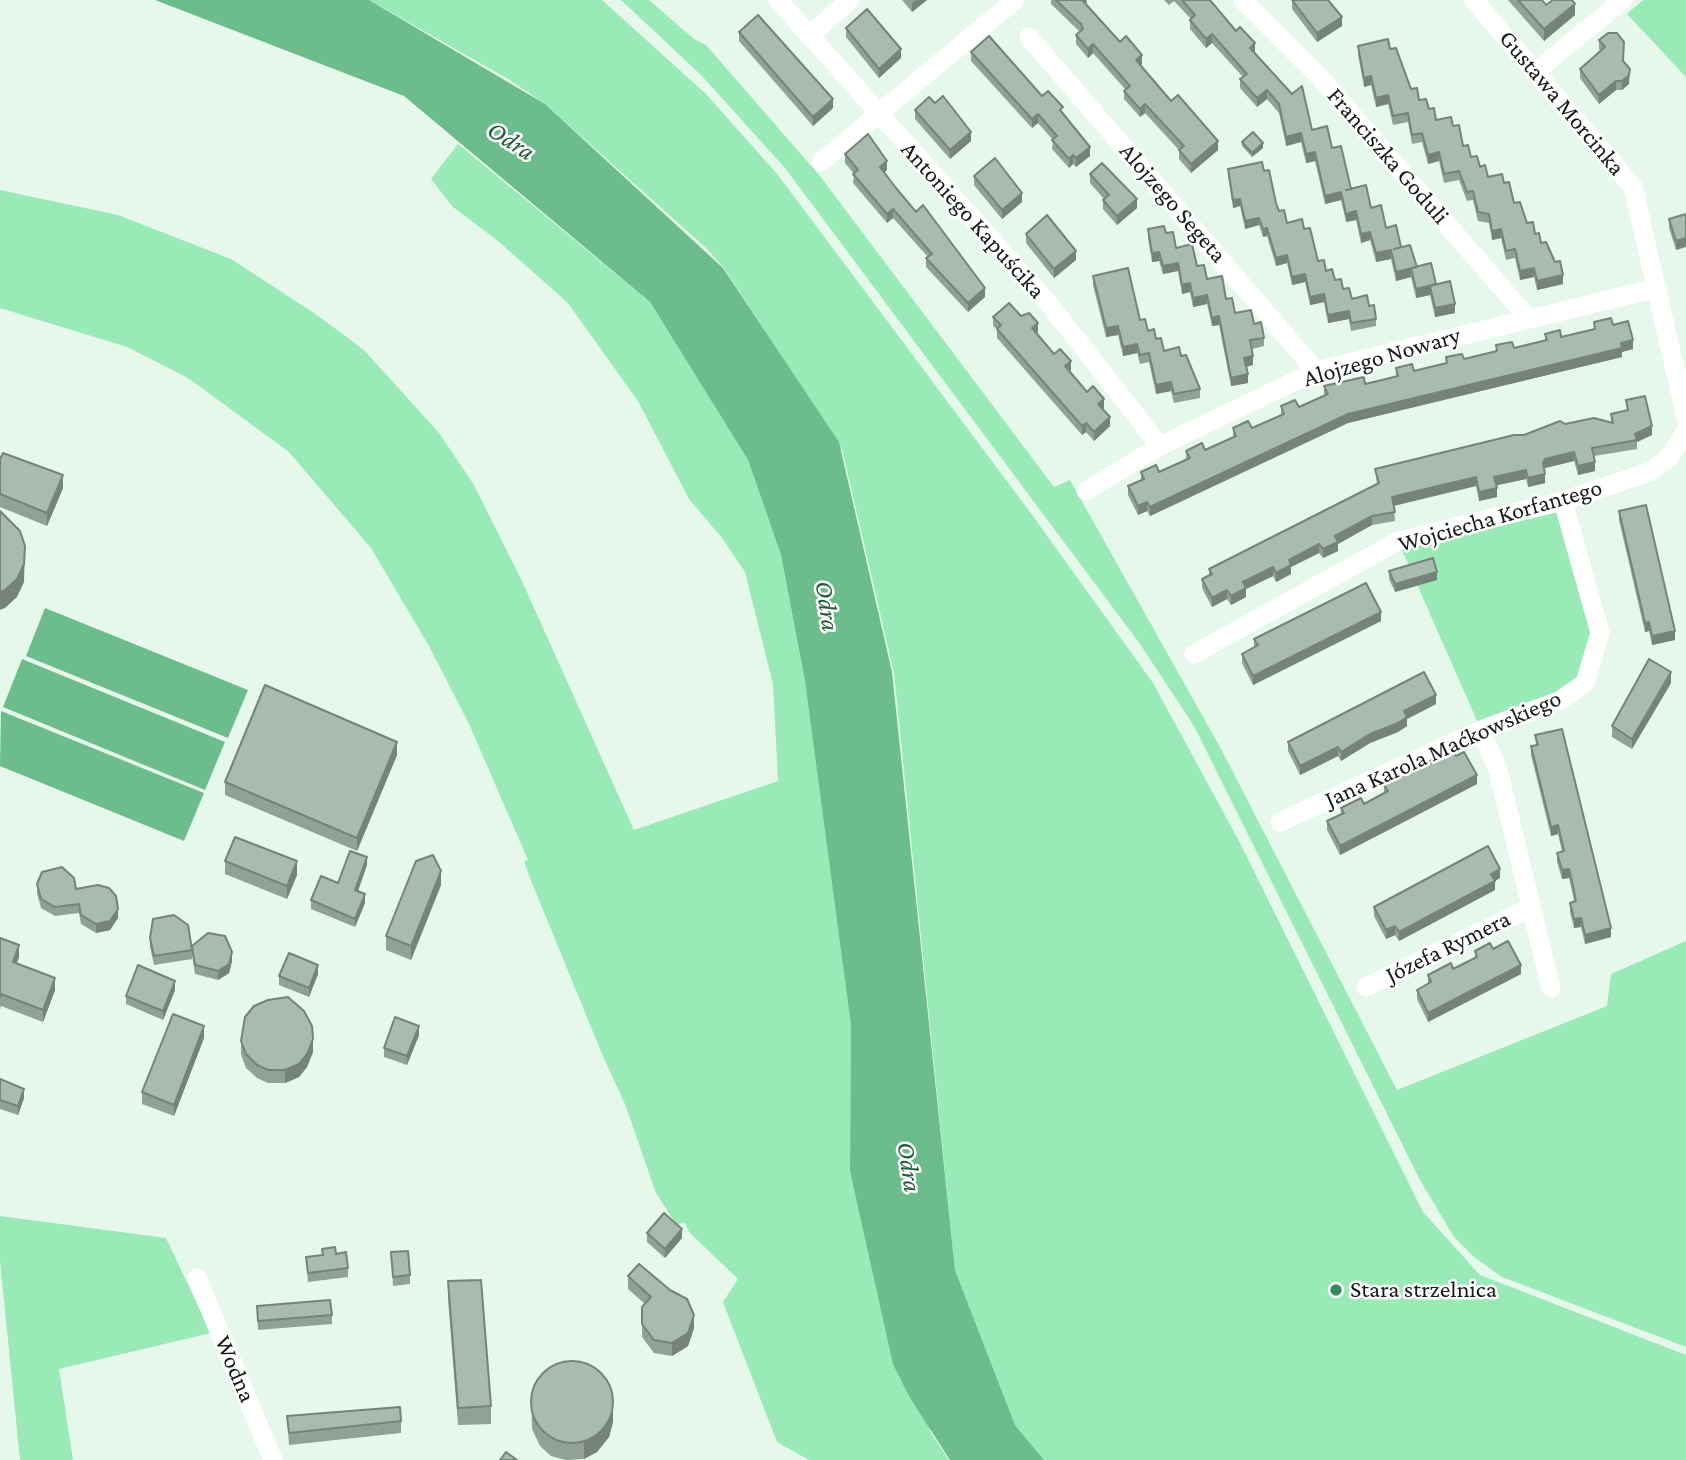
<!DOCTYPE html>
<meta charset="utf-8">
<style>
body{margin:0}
canvas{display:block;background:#e5f8eb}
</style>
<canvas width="1686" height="1460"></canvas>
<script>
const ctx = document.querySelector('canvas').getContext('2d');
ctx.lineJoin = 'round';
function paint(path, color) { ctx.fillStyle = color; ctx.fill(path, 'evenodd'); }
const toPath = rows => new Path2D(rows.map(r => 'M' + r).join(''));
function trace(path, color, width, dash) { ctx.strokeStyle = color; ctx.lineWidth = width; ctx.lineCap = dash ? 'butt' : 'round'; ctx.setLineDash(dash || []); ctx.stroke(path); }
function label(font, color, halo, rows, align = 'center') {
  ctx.font = font + ' "Crimson Pro",serif'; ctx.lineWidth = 5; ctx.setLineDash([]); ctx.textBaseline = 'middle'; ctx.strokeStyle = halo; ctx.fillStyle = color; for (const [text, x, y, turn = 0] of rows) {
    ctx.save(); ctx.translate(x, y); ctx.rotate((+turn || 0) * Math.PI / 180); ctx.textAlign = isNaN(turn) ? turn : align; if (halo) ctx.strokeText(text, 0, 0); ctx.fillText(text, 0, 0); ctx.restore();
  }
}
paint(toPath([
 [369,0,602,0,706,94,778,175,1030,512,1153,683,1239,841,1423,1212,1480,1275,1686,1355,1686,1460,1044,1460,1015,1425,955,1270,894,673,842,449,724,268,705,247,545,104,508,79],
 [621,0,649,0,694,39,706,45,820,176,1054,487,1070,480,1220,747,1397,1090,1607,1006,1611,974,1686,941,1686,1347,1502,1277,1474,1257,1454,1237,1420,1180,1194,726,1140,644,785,168,701,75],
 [1643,0,1686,0,1686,77,1627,14],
 [458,144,650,302,748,460,781,555,805,681,825,822,851,1025,850,1171,873,1265,931,1433,949,1460,809,1460,777,1442,723,1302,738,1279,689,1232,685,1223,676,1224,656,1193,625,1104,602,1054,530,878,524,861,528,860,469,724,429,646,371,548,289,452,188,378,127,347,0,308,0,190,118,215,231,259,317,315,364,350,439,433,474,485,521,579,634,830,778,781,773,684,745,572,722,538,689,499,638,401,567,302,498,241,453,207,431,179],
 [1563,501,1600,633,1585,683,1481,730,1398,541],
 [0,1216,166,1238,211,1333,59,1369,73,1460,20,1460,0,1261]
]), '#9aeab7');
paint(toPath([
 [155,0,369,0,545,104,723,268,839,442,892,672,955,1270,1015,1425,1044,1460,950,1460,910,1398,893,1364,850,1171,851,1025,805,681,781,555,748,460,650,302,404,96],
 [45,608,248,690,228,738,26,656],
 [22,659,225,742,205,790,3,707],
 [1,711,204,793,184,841,0,766]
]), '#6cbd8b');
trace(toPath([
 [778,0,1049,304,1160,446],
 [1243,0,1317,74,1527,317],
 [1474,0,1633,187,1686,417],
 [810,35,850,0],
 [1029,37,1316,371],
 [1536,71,1623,0],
 [821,162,1015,0],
 [1086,491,1160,446,1316,371,1657,288],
 [1194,654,1398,541,1563,501,1649,472,1669,458,1686,431],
 [1481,730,1498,770,1551,988],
 [1280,822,1481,730,1559,701,1585,683,1600,633,1563,501],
 [1366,987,1531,907],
 [197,1278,273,1460]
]), '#fff', 19);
paint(toPath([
 [902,0,927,0,912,12],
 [1051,0,1087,0,1087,6,1142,64,1140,65,1171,101,1218,150,1191,173,1179,159,1179,150,1145,113,1140,117,1124,99,1124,91,1125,89,1093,53,1088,58,1076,44,1076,35,1079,31,1051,4],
 [1164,0,1210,0,1255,52,1312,130,1332,148,1351,189,1371,208,1417,267,1436,285,1455,313,1435,317,1430,295,1416,298,1411,277,1396,281,1391,259,1376,262,1370,240,1361,243,1356,220,1346,222,1341,200,1325,204,1315,161,1306,163,1301,142,1286,146,1279,113,1267,99,1257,107,1240,88,1240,79,1243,77,1212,43,1206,48,1190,29,1190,20,1191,19,1174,1,1169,5],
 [1292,0,1342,26,1317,42,1292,9],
 [1508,0,1542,0,1546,5,1575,15,1544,41],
 [846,28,901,58,879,78,846,37],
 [739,32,833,108,813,126,739,41],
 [1599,40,1624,51,1624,62,1629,84,1622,90,1616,90,1599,104,1580,78,1580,69,1601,51,1599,49],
 [1358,46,1390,49,1411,89,1419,100,1429,109,1436,120,1453,126,1463,146,1488,177,1504,183,1527,223,1541,243,1563,284,1537,290,1534,277,1520,280,1515,258,1506,260,1501,238,1492,240,1489,223,1478,221,1473,200,1467,201,1459,180,1444,183,1439,161,1428,164,1422,142,1412,144,1408,122,1393,125,1388,104,1376,107,1371,85,1364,87,1358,55],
 [971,52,1042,96,1063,115,1090,156,1076,167,1073,164,1069,168,1052,149,1053,140,1038,123,1032,128,971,61],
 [935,103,971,141,950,159,915,119,915,110],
 [1242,142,1263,148,1252,157,1242,146],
 [845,154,887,170,884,172,896,188,985,297,968,312,926,267,926,258,928,257,893,218,887,223,853,183,854,174,845,163],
 [1228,169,1264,171,1279,211,1287,223,1304,229,1318,261,1352,299,1369,306,1376,319,1376,326,1351,331,1349,319,1328,323,1324,302,1310,305,1305,282,1292,285,1287,263,1276,266,1267,236,1263,237,1259,225,1245,229,1240,206,1233,208,1228,176],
 [1090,174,1137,208,1117,225,1103,209,1103,200,1104,199,1090,183],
 [974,176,1022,202,1002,219,974,185],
 [1686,214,1676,250,1669,228,1669,219],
 [1148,229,1166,233,1176,248,1197,266,1207,279,1226,299,1235,313,1254,324,1264,338,1264,346,1252,349,1253,365,1246,367,1248,383,1231,386,1219,325,1212,326,1207,304,1193,307,1190,292,1182,294,1178,271,1163,274,1159,261,1152,262,1148,238],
 [1026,234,1076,260,1054,278,1026,243],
 [1093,276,1140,320,1148,331,1156,339,1164,351,1181,356,1200,389,1200,398,1174,403,1171,391,1156,394,1149,362,1140,364,1137,353,1123,356,1118,335,1106,337,1093,285],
 [1021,316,1038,332,1036,333,1054,354,1071,370,1069,371,1087,392,1104,408,1103,409,1110,426,1094,441,1086,432,1082,435,997,338,997,329,993,326,993,317],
 [1594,322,1613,325,1633,349,1622,352,1622,357,1348,423,1150,516,1147,511,1138,515,1128,495,1128,486,1141,480,1141,472,1159,472,1186,459,1186,451,1205,450,1233,437,1233,428,1252,428,1281,416,1281,406,1299,407,1324,395,1324,386,1365,384,1396,377,1396,368,1414,371,1446,363,1446,357,1464,359,1496,351,1496,345,1514,348,1545,341,1545,334,1561,337,1594,329],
 [1626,400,1652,435,1637,442,1637,449,1594,456,1595,471,1578,475,1574,461,1545,468,1544,470,1545,483,1528,487,1526,479,1496,485,1497,497,1479,501,1476,486,1394,506,1395,521,1372,525,1338,544,1338,551,1323,558,1319,553,1291,567,1291,574,1276,582,1273,576,1246,589,1246,597,1231,605,1227,599,1212,607,1202,588,1202,579,1209,575,1209,569,1377,484,1375,469,1524,435,1565,424,1611,422,1611,414,1627,410],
 [0,459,63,488,47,526,0,507],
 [1619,511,1675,640,1652,645,1649,631,1645,632,1619,520],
 [1389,571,1437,580,1395,592,1389,579],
 [1381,621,1253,685,1242,663,1242,654,1254,647,1254,639],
 [1671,683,1632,749,1612,737,1612,726],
 [1436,704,1407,719,1407,726,1398,732,1370,743,1341,761,1338,756,1300,775,1288,751,1288,742],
 [1535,735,1611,937,1585,944,1581,927,1574,928,1570,912,1570,903,1574,902,1573,895,1569,878,1562,879,1557,862,1557,853,1562,851,1558,834,1551,836,1531,755,1531,746,1536,745],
 [397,755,357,851,225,795,225,782],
 [1477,784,1340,855,1327,830,1327,821,1341,814,1341,808,1364,804,1384,793,1384,785],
 [225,861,297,875,287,899,225,874],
 [367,865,358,891,365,903,355,927,311,909,311,900],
 [1500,878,1495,881,1495,890,1399,941,1395,935,1386,939,1374,916,1374,907],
 [37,884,76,889,118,918,110,930,96,933,81,924,79,913,55,916,41,908,37,893],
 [441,885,411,960,386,950,386,936],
 [0,938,19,957,17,963,55,990,43,1022,1,1006,0,1009],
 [150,938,192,950,192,959,154,965,150,947],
 [192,946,232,961,229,973,218,980,195,974,192,955],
 [1493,949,1521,974,1428,1022,1417,999,1417,990,1428,983,1428,975,1453,969,1475,958,1475,951],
 [318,974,309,997,279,985,279,976],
 [175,990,163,1020,126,1004,126,996],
 [419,1035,407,1065,384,1057,384,1048],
 [204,1038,174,1116,142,1104,142,1092],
 [241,1041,313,1052,307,1067,299,1077,285,1083,268,1083,257,1078,246,1068,241,1054],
 [0,1079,24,1098,18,1115,0,1109],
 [647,1233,682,1238,665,1258,647,1242],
 [322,1249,336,1254,348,1268,348,1277,308,1282,306,1257,322,1255],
 [391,1252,410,1275,410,1284,393,1286],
 [628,1276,694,1328,688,1346,672,1356,654,1353,642,1337,642,1307,645,1304,628,1289],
 [448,1281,491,1406,491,1424,458,1425,448,1299],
 [257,1306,332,1315,332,1324,258,1330],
 [531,1395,613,1422,609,1437,597,1452,584,1459,566,1460,551,1456,540,1446,532,1429],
 [287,1416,401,1421,401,1433,289,1445]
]), '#91a196');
paint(toPath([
 [916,0,927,0,912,12,912,3],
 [1575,4,1575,15,1544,41,1544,29],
 [1342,17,1342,26,1317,42,1317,33],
 [1212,34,1212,43,1206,48,1206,39],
 [1255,43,1255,52,1250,57,1250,48],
 [1093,44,1093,53,1088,58,1088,49],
 [901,49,901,58,879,78,879,69],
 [1142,55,1142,64,1136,69,1136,60],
 [1630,69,1629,84,1622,90,1622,81],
 [1371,76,1371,85,1364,87,1364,78],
 [1616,81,1616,90,1599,104,1599,95],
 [1267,90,1267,99,1257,107,1257,98],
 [1388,95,1388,104,1376,107,1376,98],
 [833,99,833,108,813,126,813,117],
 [1145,104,1145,113,1140,117,1140,109],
 [1038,114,1038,123,1032,128,1032,119],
 [971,132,971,141,950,159,950,150],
 [1301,133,1301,142,1286,146,1286,137],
 [1218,141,1218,150,1191,173,1191,164],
 [1263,143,1263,148,1252,157,1252,153],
 [1090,147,1090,156,1076,167,1076,158],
 [1315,152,1315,161,1306,163,1306,154],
 [1439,152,1439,161,1428,164,1428,155],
 [1073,155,1073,164,1069,168,1069,159],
 [887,161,887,170,880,176,880,167],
 [1341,192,1341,200,1325,204,1325,196],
 [1022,193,1022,202,1002,219,1002,210],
 [1137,199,1137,208,1117,225,1117,216],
 [1240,199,1240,206,1233,208,1233,200],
 [893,209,893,218,887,223,887,214],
 [1356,211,1356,220,1346,222,1346,214],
 [1259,218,1259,225,1245,229,1245,221],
 [1267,228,1267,236,1263,237,1263,229],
 [1501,229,1501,238,1492,240,1492,231],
 [1370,232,1370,240,1361,243,1361,234],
 [1686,238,1686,247,1676,250,1676,241],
 [1391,250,1391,259,1376,262,1376,253],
 [1076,251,1076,260,1054,278,1054,269],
 [1159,252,1159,261,1152,262,1152,253],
 [1287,255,1287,263,1276,266,1276,258],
 [1178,263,1178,271,1163,274,1163,266],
 [1411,268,1411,277,1396,281,1396,272],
 [1534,268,1534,277,1520,280,1520,271],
 [1305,274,1305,282,1292,285,1292,277],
 [1563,275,1563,284,1537,290,1537,281],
 [1190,283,1190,292,1182,294,1182,285],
 [1430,286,1430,295,1416,298,1416,289],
 [985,288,985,297,968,312,968,303],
 [1324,294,1324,302,1310,305,1310,297],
 [1207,295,1207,304,1193,307,1193,298],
 [1455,304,1455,313,1435,317,1435,308],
 [1349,311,1349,319,1328,323,1328,315],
 [1219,316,1219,325,1212,326,1212,318],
 [1038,323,1038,332,1032,337,1032,328],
 [1118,326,1118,335,1106,337,1106,328],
 [1633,340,1633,349,1622,352,1622,357,1348,423,1150,516,1150,507,1348,414],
 [1137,344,1137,353,1123,356,1123,347],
 [1253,356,1253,365,1244,367,1244,358],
 [1071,361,1071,370,1065,375,1065,366],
 [1248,374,1248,383,1231,386,1231,378],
 [1171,382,1171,391,1156,394,1156,385],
 [1104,399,1104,408,1098,413,1098,404],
 [1110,417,1110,426,1094,441,1094,432],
 [1086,423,1086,432,1082,435,1082,426],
 [1652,426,1652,435,1637,442,1635,434],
 [1574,452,1574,461,1545,468,1543,472,1543,463,1545,459],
 [1595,462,1595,471,1578,475,1578,466],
 [1526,470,1526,479,1494,486,1494,477],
 [1545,474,1545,483,1528,487,1528,478],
 [63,475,63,488,47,526,47,513],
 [1476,477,1476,486,1392,506,1392,497],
 [1497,488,1497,497,1479,501,1479,492],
 [1147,502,1147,511,1138,515,1138,506],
 [1372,516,1372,525,1338,544,1338,551,1323,558,1323,549,1335,536],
 [1319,544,1319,553,1291,567,1291,574,1276,582,1276,573,1289,560],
 [25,546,24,582,17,597,5,608,0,610,0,592],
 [1273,567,1273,576,1246,589,1246,597,1231,605,1231,596,1243,582],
 [1437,572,1437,580,1395,592,1395,584],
 [1227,590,1227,599,1212,607,1212,598],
 [1381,612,1381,621,1253,685,1253,676],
 [1649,622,1649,631,1645,632,1645,623],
 [1675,631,1675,640,1652,645,1652,636],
 [1671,672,1671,683,1632,749,1632,739],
 [1436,695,1436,704,1407,719,1407,726,1398,732,1370,743,1341,761,1341,752,1404,711],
 [397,742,397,755,357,851,357,838],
 [1338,747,1338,756,1300,775,1300,766],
 [1477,775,1477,784,1340,855,1340,846],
 [1558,825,1558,834,1551,836,1551,827],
 [367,857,367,865,355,899,355,890],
 [297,861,297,875,287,899,287,886],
 [1500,869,1500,878,1495,881,1495,890,1399,941,1399,932],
 [1569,869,1569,878,1562,879,1562,870],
 [441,871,441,885,411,960,411,946],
 [365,894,365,903,355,927,355,919],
 [118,909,118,918,110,930,96,933,96,924],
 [1581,918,1581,927,1574,928,1574,919],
 [1395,926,1395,935,1386,939,1386,930],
 [1611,928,1611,937,1585,944,1585,935],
 [19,945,19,957,13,973,13,962],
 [232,952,232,961,229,973,218,980,218,971],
 [318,965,318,974,309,997,309,988],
 [1521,965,1521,974,1428,1022,1428,1013],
 [55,978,55,990,43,1022,43,1010],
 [175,981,175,990,163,1020,163,1011],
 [204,1026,204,1038,174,1116,174,1105],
 [419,1026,419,1035,407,1065,407,1056],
 [313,1039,313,1052,307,1067,299,1077,285,1083,285,1070],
 [24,1089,24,1098,18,1115,18,1106],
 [682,1229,682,1238,665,1258,665,1249],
 [694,1315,694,1328,688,1346,672,1356,672,1343],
 [613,1405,613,1422,609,1437,597,1452,584,1459,584,1441]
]), '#76837a');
const building = toPath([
 [1056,0,1085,0,1083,1,1120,42,1126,36,1142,55,1136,60,1171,101,1178,95,1218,141,1191,164,1179,150,1184,146,1145,104,1140,109,1124,91,1130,86,1093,44,1088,49,1076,35,1083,29,1081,24,1056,0],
 [1182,0,1210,0,1236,31,1240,27,1255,43,1250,48,1292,94,1302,86,1312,130,1327,126,1332,148,1341,146,1351,189,1346,190,1366,185,1371,208,1381,205,1386,228,1396,225,1401,247,1394,249,1410,245,1417,267,1396,272,1391,250,1376,253,1370,232,1361,234,1356,211,1346,214,1341,192,1325,196,1315,152,1306,154,1301,133,1286,137,1279,104,1267,90,1257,98,1240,79,1247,74,1212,34,1206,39,1190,20,1195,15,1182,0],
 [1292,0,1328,0,1342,17,1317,33,1292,0],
 [1518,0,1542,0,1546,5,1553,0,1572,0,1575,4,1544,29,1518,0],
 [867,9,901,49,879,69,846,28,867,9],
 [758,15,833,99,813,117,739,32,758,15],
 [1608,33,1617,33,1624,42,1623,61,1630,69,1629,75,1622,81,1616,81,1599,95,1580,69,1605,47,1599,40,1608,33],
 [989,36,1042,96,1048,91,1063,107,1060,110,1090,147,1076,158,1073,155,1069,159,1052,140,1057,136,1038,114,1032,119,971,52,989,36],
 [1388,39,1390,49,1396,48,1411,89,1417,88,1419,100,1426,99,1429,109,1434,108,1436,120,1451,117,1453,126,1459,125,1463,146,1468,145,1471,157,1477,156,1480,167,1485,165,1488,177,1502,174,1504,183,1509,182,1514,203,1520,202,1527,223,1533,222,1535,234,1539,233,1541,243,1546,242,1555,262,1560,261,1563,275,1537,281,1534,268,1520,271,1515,249,1506,251,1501,229,1492,231,1489,214,1478,212,1473,191,1467,192,1459,171,1444,174,1439,152,1428,155,1422,133,1412,135,1408,113,1393,116,1388,95,1376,98,1371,76,1364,78,1358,46,1388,39],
 [943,96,971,132,950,150,915,110,929,97,935,103,943,96],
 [1253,132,1263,143,1252,153,1242,142,1253,132],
 [868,134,887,161,880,167,896,188,916,212,923,205,985,288,968,303,926,258,932,254,893,209,887,214,853,174,858,170,845,154,868,134],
 [995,158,1022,193,1002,210,974,176,995,158],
 [1262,162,1264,171,1269,170,1276,203,1279,211,1284,210,1287,223,1302,219,1304,229,1310,228,1318,261,1324,260,1326,271,1332,269,1335,280,1341,279,1343,289,1349,288,1352,299,1367,295,1369,306,1374,305,1376,319,1351,323,1349,311,1328,315,1324,294,1310,297,1305,274,1292,277,1287,255,1276,258,1267,228,1263,229,1259,218,1245,221,1240,199,1233,200,1228,169,1262,162],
 [1102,163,1137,199,1117,216,1103,200,1109,195,1090,174,1102,163],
 [1686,214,1686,238,1676,241,1669,219,1686,214],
 [1047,215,1076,251,1054,269,1026,234,1047,215],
 [1164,226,1166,233,1173,232,1176,248,1192,244,1197,266,1204,265,1207,279,1222,276,1226,299,1232,298,1235,313,1251,310,1254,324,1261,322,1264,338,1250,340,1253,356,1244,358,1248,374,1231,378,1219,316,1212,318,1207,295,1193,298,1190,283,1182,285,1178,263,1163,266,1159,252,1152,253,1148,229,1164,226],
 [1431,263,1436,284,1416,289,1411,268,1431,263],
 [1128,268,1140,320,1145,319,1148,331,1154,329,1156,339,1161,338,1164,351,1179,347,1181,356,1186,355,1200,389,1174,394,1171,382,1156,385,1149,353,1140,355,1137,344,1123,347,1118,326,1106,328,1093,276,1128,268],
 [1450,281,1455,304,1435,308,1430,286,1450,281],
 [1009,303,1021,316,1029,313,1038,323,1032,328,1054,354,1060,349,1071,361,1065,366,1087,392,1093,386,1104,399,1098,404,1110,417,1094,432,1086,423,1082,426,997,329,1001,325,993,317,1009,303],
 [1611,318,1613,325,1628,321,1633,340,1621,343,1622,348,1348,414,1150,507,1147,502,1138,506,1128,486,1144,479,1141,472,1156,465,1159,472,1190,458,1186,451,1202,443,1205,450,1236,436,1233,428,1248,421,1252,428,1284,414,1281,406,1295,400,1299,407,1328,394,1324,386,1364,377,1365,384,1382,380,1398,376,1396,368,1412,364,1414,371,1430,367,1447,363,1446,357,1462,354,1464,359,1497,351,1496,345,1512,342,1514,348,1547,340,1545,334,1560,330,1561,337,1595,329,1594,322,1611,318],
 [1645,396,1652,426,1635,434,1637,440,1592,448,1595,462,1578,466,1574,452,1545,459,1543,463,1545,474,1528,478,1526,470,1494,477,1497,488,1479,492,1476,477,1392,497,1395,512,1372,516,1335,536,1338,542,1323,549,1319,544,1289,560,1291,565,1276,573,1273,567,1243,582,1246,588,1231,596,1227,590,1212,598,1202,579,1212,574,1209,569,1379,483,1375,469,1514,435,1524,435,1560,421,1565,424,1594,418,1613,423,1611,414,1628,410,1626,400,1645,396],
 [3,453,63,475,47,513,0,494,0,459,3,453],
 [1646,505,1675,631,1652,636,1649,622,1645,623,1619,511,1646,505],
 [0,511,20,531,25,546,24,564,17,579,5,590,0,592,0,511],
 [1433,558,1437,572,1395,584,1389,571,1433,558],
 [1366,583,1381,612,1253,676,1242,654,1258,645,1254,639,1366,583],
 [1649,659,1671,672,1632,739,1612,726,1649,659],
 [1424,672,1436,695,1404,711,1407,717,1398,723,1370,734,1341,752,1338,747,1300,766,1288,742,1424,672],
 [265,685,397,742,357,838,225,782,265,685],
 [1562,729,1611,928,1585,935,1581,918,1574,919,1570,903,1576,901,1573,886,1569,869,1562,870,1557,853,1564,851,1558,825,1551,827,1531,746,1538,745,1535,735,1562,729],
 [1452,751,1456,756,1464,752,1477,775,1340,846,1327,821,1344,813,1341,808,1361,798,1364,804,1388,791,1384,785,1445,753,1452,751],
 [235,837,297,861,287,886,225,861,235,837],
 [1488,846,1500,869,1491,874,1495,881,1399,932,1395,926,1386,930,1374,907,1488,846],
 [350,851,367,857,355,890,365,894,355,919,311,900,321,876,338,883,350,851],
 [433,855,441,871,411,946,386,936,416,861,433,855],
 [62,867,74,878,76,889,98,885,109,888,116,896,118,909,110,921,96,924,81,915,79,904,55,907,41,899,37,884,42,872,62,867],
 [174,915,188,925,192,950,154,956,150,938,153,919,174,915],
 [208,933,225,936,232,952,229,964,218,971,195,965,192,946,208,933],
 [0,938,19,945,13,962,55,978,43,1010,1,994,0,997,0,938],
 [1508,941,1521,965,1428,1013,1417,990,1431,982,1428,975,1451,963,1453,969,1477,957,1475,951,1490,943,1493,949,1508,941],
 [289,953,318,965,309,988,279,976,289,953],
 [138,965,175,981,163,1011,126,996,138,965],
 [288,997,304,1011,312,1026,313,1039,307,1054,299,1064,285,1070,268,1070,257,1065,246,1054,241,1041,245,1017,254,1006,268,1000,288,997],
 [173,1014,204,1026,174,1105,142,1092,173,1014],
 [395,1017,419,1026,407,1056,384,1048,395,1017],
 [0,1079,24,1089,18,1106,0,1100,0,1079],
 [664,1213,682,1229,665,1249,647,1233,664,1213],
 [335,1247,336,1254,346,1252,348,1268,308,1273,306,1257,323,1255,322,1249,335,1247],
 [408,1251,410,1275,393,1277,391,1252,408,1251],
 [639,1264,670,1290,687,1299,694,1315,688,1333,672,1343,654,1340,642,1324,642,1307,651,1297,628,1276,639,1264],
 [481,1280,491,1406,458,1408,448,1281,481,1280],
 [330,1300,332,1315,258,1321,257,1306,330,1300],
 '531 1402a41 41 0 1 1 82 0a41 41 0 1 1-82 0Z',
 [400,1407,401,1421,289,1433,287,1416,400,1407],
 [506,1452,517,1460,500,1460,506,1452]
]);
paint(building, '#a9bbae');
trace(building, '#76837a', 2);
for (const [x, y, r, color] of [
 [1336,1290,7,"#398a5b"]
]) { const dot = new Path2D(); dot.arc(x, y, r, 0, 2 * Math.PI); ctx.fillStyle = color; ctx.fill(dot); trace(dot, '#fff', 2.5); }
label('24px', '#151c17', '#fff', [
 ["Gustawa Morcinka",1562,103,50],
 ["Franciszka Goduli",1388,156,49],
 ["Alojzego Segeta",1173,203,49],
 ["Antoniego Kapuścika",973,220,48],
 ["Alojzego Nowary",1382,357,-16],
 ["Wojciecha Korfantego",1500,516,-16],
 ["Jana Karola Maćkowskiego",1443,749,-24],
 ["Józefa Rymera",1448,947,-26],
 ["Wodna",235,1369,67]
]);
label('24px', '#151c17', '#fff', [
 ["Stara strzelnica",1350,1290]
], 'left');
label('italic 26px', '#215c3b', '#fff', [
 ["Odra",511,141,33],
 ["Odra",827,606,82],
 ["Odra",909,1167,82]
]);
</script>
